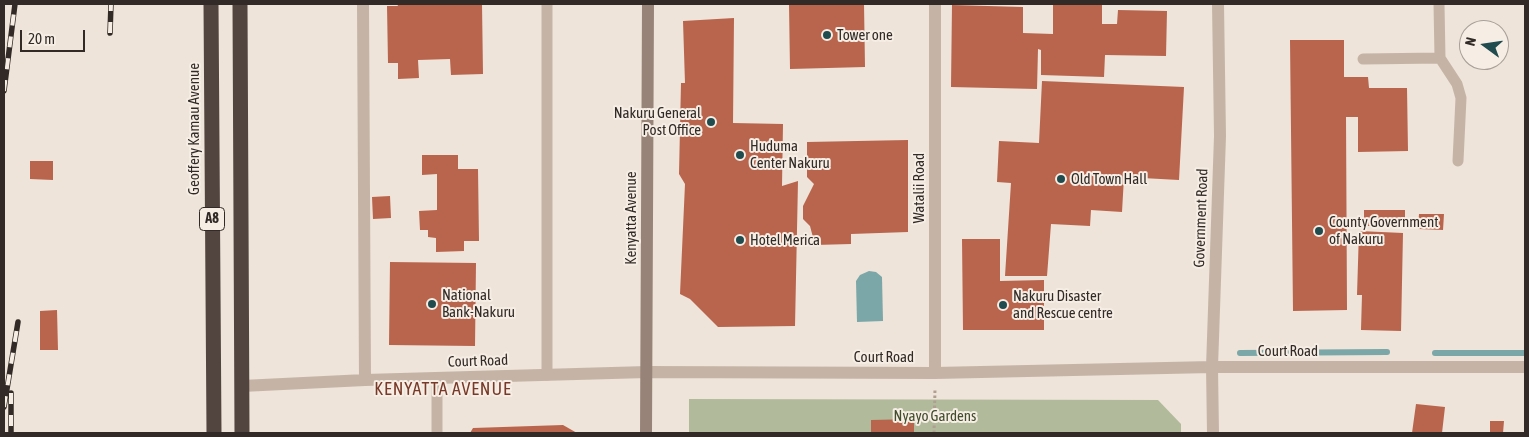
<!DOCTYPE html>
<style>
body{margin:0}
#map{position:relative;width:1529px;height:437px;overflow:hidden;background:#eee4d9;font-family:"Asap Condensed",sans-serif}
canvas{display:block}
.frame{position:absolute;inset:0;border:5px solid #322a26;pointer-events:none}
.north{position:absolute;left:1459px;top:20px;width:50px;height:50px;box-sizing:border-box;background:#f6eee5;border:1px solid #a8a099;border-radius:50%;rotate:284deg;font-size:14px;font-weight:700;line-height:20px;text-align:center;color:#322a26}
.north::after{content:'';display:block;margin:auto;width:18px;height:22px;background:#204c4f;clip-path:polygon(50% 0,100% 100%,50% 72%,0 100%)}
.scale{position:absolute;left:20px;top:30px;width:65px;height:22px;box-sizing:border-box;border:2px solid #322a26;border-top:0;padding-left:6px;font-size:15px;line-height:18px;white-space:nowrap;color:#322a26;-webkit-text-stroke:4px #f6eee5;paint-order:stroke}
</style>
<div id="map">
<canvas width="1529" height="437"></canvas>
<div class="frame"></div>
<div class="north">N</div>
<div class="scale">20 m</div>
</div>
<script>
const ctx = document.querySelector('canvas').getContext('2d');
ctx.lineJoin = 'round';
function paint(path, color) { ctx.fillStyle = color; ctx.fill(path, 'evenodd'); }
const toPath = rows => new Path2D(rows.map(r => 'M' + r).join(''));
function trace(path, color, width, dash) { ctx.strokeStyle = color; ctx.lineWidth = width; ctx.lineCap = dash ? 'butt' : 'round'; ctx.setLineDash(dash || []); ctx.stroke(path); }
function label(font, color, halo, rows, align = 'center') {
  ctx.font = font + ' "Asap Condensed",sans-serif'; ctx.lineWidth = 4; ctx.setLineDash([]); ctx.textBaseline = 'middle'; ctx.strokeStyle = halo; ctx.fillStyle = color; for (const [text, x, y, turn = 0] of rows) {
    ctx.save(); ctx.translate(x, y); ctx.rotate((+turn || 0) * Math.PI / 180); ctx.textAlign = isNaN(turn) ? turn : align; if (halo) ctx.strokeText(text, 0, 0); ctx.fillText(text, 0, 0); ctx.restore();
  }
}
paint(toPath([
 [689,399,1158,400,1181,424,1181,433,689,433]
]), '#b1bb9b');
paint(toPath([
 [869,271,876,272,882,277,883,321,857,322,856,281,860,275]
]), '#7ba7a8');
trace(toPath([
 [1240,353,1387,352],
 [1435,353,1525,353]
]), '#7ba7a8', 6);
paint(toPath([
 [397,4,482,4,483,74,451,75,450,59,418,60,419,78,398,79,398,63,388,63,387,6,398,6],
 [789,4,864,4,865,67,790,69],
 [952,5,1023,7,1023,33,1053,34,1053,5,1102,5,1102,24,1117,24,1118,10,1167,11,1166,56,1105,55,1104,77,1041,75,1041,50,1038,49,1037,89,951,87],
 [734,18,733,123,783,124,782,186,798,181,795,326,718,327,690,299,680,294,685,184,679,174,681,83,685,83,683,21],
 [1290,40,1344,40,1344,77,1368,77,1369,88,1407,88,1408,151,1358,152,1358,117,1346,117,1347,310,1293,311],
 [1042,81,1184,87,1179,180,1124,177,1122,212,1091,210,1090,226,1051,224,1047,276,1005,276,1011,183,997,182,999,141,1039,143],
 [908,140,908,232,851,234,851,244,815,245,810,226,803,219,803,206,814,184,807,177,807,142],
 [422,155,458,155,458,169,478,169,479,241,464,241,464,251,436,252,436,238,428,237,428,230,420,230,419,211,437,210,437,174,422,175],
 [30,161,53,161,53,180,30,179],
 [390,196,391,218,373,219,372,197],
 [1364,210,1405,210,1405,226,1364,226],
 [1419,214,1444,214,1443,230,1418,229],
 [1359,231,1403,233,1401,331,1361,330,1362,295,1357,295],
 [962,239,1000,239,1000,281,1044,280,1044,330,963,330],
 [390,262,476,263,475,346,389,345],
 [57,310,58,350,40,350,40,311],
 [1416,404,1445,407,1442,433,1412,433],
 [914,419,914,433,871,433,871,420],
 [1490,421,1504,421,1503,433,1490,433],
 [563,425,577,433,470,433,473,428]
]), '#b9644c');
trace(toPath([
 [934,433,935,389]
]), '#b09e91', 3, [2.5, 2.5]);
trace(toPath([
 [547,4,547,375],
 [1440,58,1457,84,1461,98,1458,161],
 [1363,59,1440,58,1439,4],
 [437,433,437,378]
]), '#c5b4a6', 11);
trace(toPath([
 [363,4,365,380],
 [935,4,935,373],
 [242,386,365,380,647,372,935,373,1212,367,1525,367],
 [1213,433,1212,367,1220,136,1218,4]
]), '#c5b4a6', 12);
trace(toPath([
 [646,433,648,4]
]), '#988378', 12);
trace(toPath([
 [211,4,214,433],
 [240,4,242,433]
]), '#52443e', 15);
const rail = toPath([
 [110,33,111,4],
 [4,91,15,4],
 [11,393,11,433],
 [4,407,18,322]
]);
trace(rail, '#322a26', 5.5);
trace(rail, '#f6eee5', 4, [11]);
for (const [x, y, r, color] of [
 [827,35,5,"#204c4f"],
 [711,122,5,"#204c4f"],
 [740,155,5,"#204c4f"],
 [1061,179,5,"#204c4f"],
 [1319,231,5,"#204c4f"],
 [740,240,5,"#204c4f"],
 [432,304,5,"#204c4f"],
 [1003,305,5,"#204c4f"]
]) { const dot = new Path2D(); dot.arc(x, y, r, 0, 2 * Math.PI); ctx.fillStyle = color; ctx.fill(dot); trace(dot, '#f6eee5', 2); }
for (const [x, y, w] of [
 [212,219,25]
]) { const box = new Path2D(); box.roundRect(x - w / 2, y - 11.5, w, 23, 4); ctx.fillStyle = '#f6eee5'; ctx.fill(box); trace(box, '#322a26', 1); }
label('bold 14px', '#322a26', null, [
 ["A8",212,219]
]);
label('15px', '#322a26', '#f6eee5', [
 ["Tower one",837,35],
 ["Nakuru General",701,113,"right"],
 ["Post Office",701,130,"right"],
 ["Huduma",750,146],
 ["Center Nakuru",750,163],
 ["Old Town Hall",1071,179],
 ["County Government",1329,222],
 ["of Nakuru",1329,239],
 ["Hotel Merica",750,240],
 ["National",442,295],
 ["Bank-Nakuru",442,312],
 ["Nakuru Disaster",1013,296],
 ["and Rescue centre",1013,313]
], 'left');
label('15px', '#322a26', '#f6eee5', [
 ["Geoffery Kamau Avenue",194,129,-90],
 ["Watalii Road",919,188,-90],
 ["Kenyatta Avenue",631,218,-90],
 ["Government Road",1201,218,-88],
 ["Court Road",1288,351],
 ["Court Road",884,357],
 ["Court Road",478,361,-2]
]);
label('15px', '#424d2d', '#f6eee5', [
 ["Nyayo Gardens",935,416]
]);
ctx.letterSpacing = '1px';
label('18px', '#783928', '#f6eee5', [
 ["KENYATTA AVENUE",443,389]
]);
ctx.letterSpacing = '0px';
</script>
